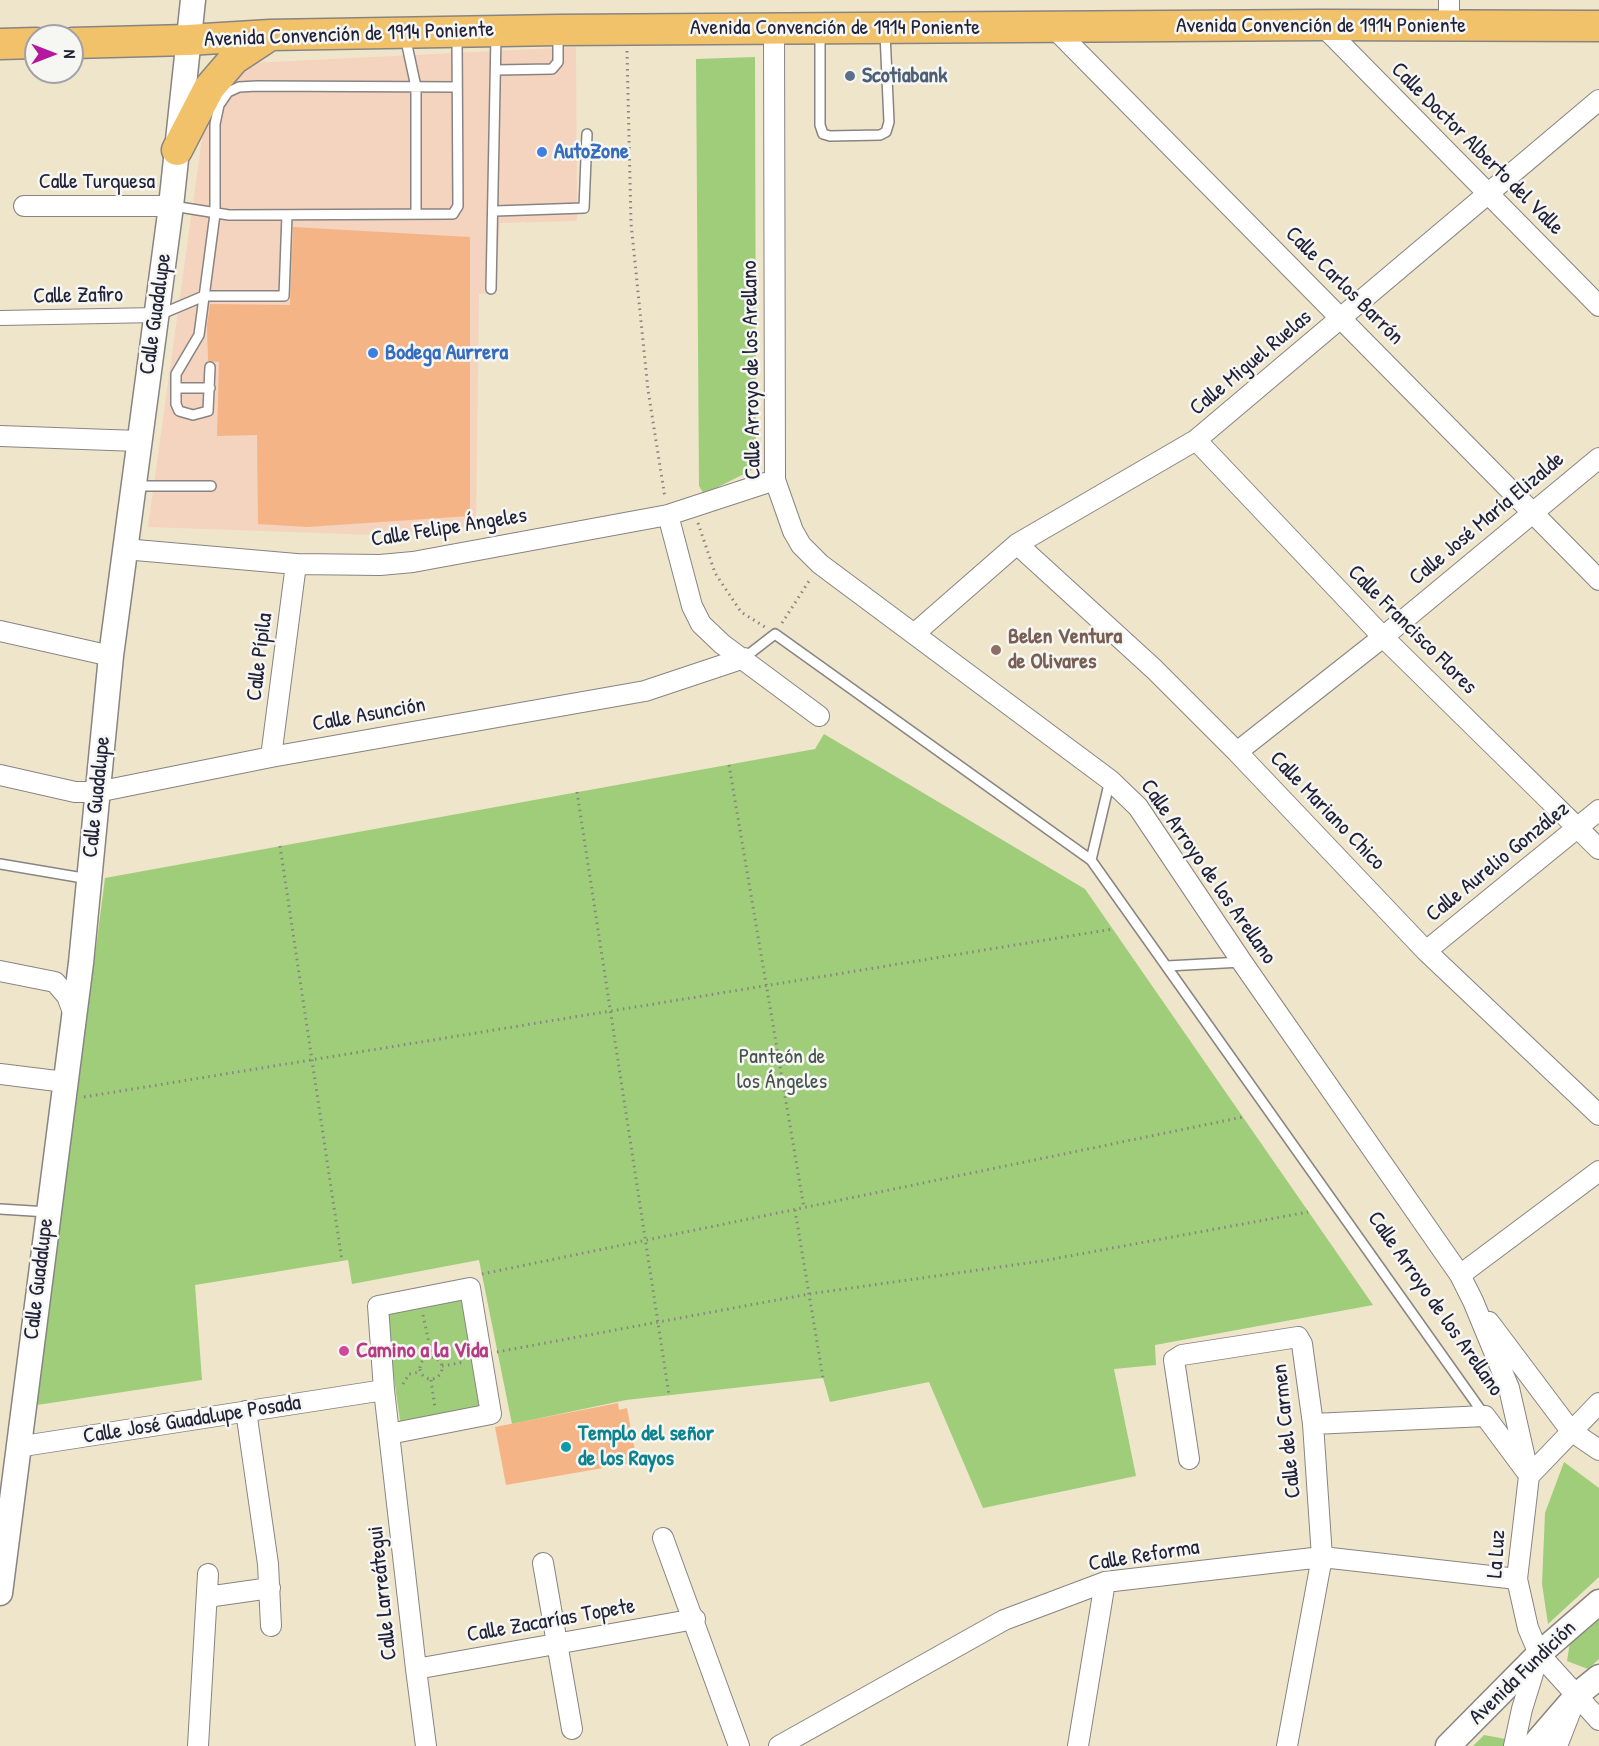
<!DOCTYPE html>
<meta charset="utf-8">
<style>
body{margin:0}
#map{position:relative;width:1599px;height:1746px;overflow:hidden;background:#eee5ca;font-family:"Patrick Hand",sans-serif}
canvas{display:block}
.north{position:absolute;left:24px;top:24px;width:60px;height:60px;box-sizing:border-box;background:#f6f6f2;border:2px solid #a1a1a9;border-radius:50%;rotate:90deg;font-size:16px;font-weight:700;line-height:24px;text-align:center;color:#22223b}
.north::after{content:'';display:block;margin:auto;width:21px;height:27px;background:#b5179e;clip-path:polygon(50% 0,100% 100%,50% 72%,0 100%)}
</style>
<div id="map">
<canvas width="1599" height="1746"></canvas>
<div class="north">N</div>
</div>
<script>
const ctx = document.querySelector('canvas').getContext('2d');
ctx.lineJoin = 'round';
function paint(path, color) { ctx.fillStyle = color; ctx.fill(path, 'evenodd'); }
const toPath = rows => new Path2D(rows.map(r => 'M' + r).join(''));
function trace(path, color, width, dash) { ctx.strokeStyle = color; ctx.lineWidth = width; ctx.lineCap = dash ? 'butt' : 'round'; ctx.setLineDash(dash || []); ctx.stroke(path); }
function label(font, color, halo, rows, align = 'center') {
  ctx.font = font + ' "Patrick Hand",sans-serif'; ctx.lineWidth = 5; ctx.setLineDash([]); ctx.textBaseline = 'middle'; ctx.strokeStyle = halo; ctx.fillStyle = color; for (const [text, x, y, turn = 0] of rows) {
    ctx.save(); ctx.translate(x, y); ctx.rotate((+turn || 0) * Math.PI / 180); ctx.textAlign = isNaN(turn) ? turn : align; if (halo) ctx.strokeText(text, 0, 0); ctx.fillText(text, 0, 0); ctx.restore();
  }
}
paint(toPath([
 [576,47,577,221,500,223,495,293,479,294,476,525,377,535,148,527,204,124,222,82,252,63]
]), '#f4d3bf');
paint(toPath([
 [755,57,756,468,704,494,699,486,696,59],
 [824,734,1085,889,1373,1305,1155,1345,1156,1365,1114,1369,1136,1476,983,1508,929,1382,830,1402,823,1378,626,1400,512,1424,479,1260,352,1284,348,1260,195,1285,202,1380,37,1405,105,878,815,749],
 [466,1293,485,1411,401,1427,384,1310],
 [1564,1462,1599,1488,1599,1577,1548,1624,1542,1584,1545,1513],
 [1599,1617,1599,1659,1588,1669,1567,1661,1570,1642],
 [1484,1735,1511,1740,1510,1746,1473,1746]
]), '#9fcd7a');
paint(toPath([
 [293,227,470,237,470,516,307,527,258,524,257,435,217,436,219,362,208,361,207,325,210,304,290,305],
 [618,1403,619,1410,627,1408,637,1462,506,1485,495,1427]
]), '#f5b486');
const service = toPath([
 [820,33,820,125,823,134,830,136,880,135,886,132,889,122,885,33],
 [405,36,416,87,416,214],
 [496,70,552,69,558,62,558,34],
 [173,206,229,215,453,214,458,206,457,37],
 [495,211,584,208,587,134],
 [491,289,496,36],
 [159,315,204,296,284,296,287,215],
 [210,367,208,411,193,415,179,411,176,404,176,374,199,335,215,214,215,124,219,105,228,92,239,87,257,86,456,87],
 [176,388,210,388],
 [135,486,211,486],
 [744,658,775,634,1091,860,1485,1416],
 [1091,860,1110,780],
 [0,864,89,879],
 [1167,966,1242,962],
 [0,1209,48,1212]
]);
const pedestrian = toPath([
 [0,318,157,315]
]);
const minor = toPath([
 [1449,0,1449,25],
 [1322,25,1599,306],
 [1053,27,1599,580],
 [774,28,775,480,793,531,801,545,820,564,1110,780,1138,807,1242,962,1460,1275,1473,1301,1509,1388,1529,1476],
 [24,206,171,206],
 [0,436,138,441],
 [1196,440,1383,637,1599,849],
 [668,515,692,606,701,624,722,644,819,716],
 [1017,544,1154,669,1237,752,1426,951,1599,1115],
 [124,549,296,564,380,565,413,562,668,515,775,480],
 [0,631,111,656],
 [914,634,1017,544,1196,440,1599,100],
 [1237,752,1383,637,1599,458],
 [271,757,296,564],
 [0,775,75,792,97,792,271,757,645,691,744,658],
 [1426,951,1599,810],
 [0,971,55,982,67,996,73,1012],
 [0,1074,65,1082],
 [1460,1275,1599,1171],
 [1489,1322,1571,1431,1599,1450],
 [1599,1403,1529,1476,1517,1579,1528,1628,1539,1654,1599,1720],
 [246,1411,268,1564,271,1626],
 [1313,1424,1485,1416,1526,1471],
 [389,1434,491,1414,470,1288,378,1306,384,1390,416,1669,426,1746],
 [17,1447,384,1390],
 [1189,1459,1174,1360,1182,1355,1298,1337,1302,1344,1313,1424,1322,1557,1287,1746],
 [663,1538,739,1746],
 [543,1563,572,1729],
 [207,1597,270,1588],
 [416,1669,695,1619],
 [198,1746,208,1574],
 [779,1746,1004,1620,1105,1582,1322,1557,1517,1579],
 [1078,1746,1105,1582],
 [1514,1746,1522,1709,1539,1654],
 [1557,1746,1573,1705]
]);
const tertiary = toPath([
 [0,1593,81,963,111,656,171,206,193,0],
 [1448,1746,1539,1654,1599,1602],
 [1533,1746,1578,1694,1599,1677]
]);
const primary = toPath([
 [72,43,188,40,270,35,558,30,1322,25,1599,26],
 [0,44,36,43],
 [177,150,209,88,234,59,269,36]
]);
trace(service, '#888482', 12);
trace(pedestrian, '#888482', 16);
trace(minor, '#888482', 22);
trace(tertiary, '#888482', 27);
trace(primary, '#888482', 33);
trace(toPath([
 [627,51,631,223,648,390,665,498],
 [698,523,715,573,741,612,765,627],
 [782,623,811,578],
 [729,765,804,1208],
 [577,792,669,1395],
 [280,846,342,1261],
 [84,1097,1113,929],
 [795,1210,823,1378],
 [482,1274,1243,1117],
 [423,1315,432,1357],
 [497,1352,809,1294,1042,1261,1308,1212],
 '420 1368a11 11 0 1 1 22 0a11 11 0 1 1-22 0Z',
 [442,1366,464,1362],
 [431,1380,435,1408],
 [403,1384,409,1374,420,1372]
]), '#888482', 3, [1.5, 4.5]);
trace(service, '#fff', 9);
trace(pedestrian, '#fff', 14);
trace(minor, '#fff', 20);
trace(tertiary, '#fff', 24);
trace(primary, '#f2c26a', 30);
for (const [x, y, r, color] of [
 [850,76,6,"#5c6f8a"],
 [542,152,6,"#3f7fe0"],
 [373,353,6,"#3f7fe0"],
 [996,650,6,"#8d6e63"],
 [344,1351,6,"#d1479c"],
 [566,1447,6,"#0f9aa8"]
]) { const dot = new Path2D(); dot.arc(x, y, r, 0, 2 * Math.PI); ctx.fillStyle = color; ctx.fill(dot); trace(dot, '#f6f6f2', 2); }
label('22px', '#22223b', '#f6f6f2', [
 ["Avenida Convención de 1914 Poniente",1321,26],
 ["Avenida Convención de 1914 Poniente",835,28],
 ["Avenida Convención de 1914 Poniente",349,35,-2],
 ["Calle Doctor Alberto del Valle",1477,149,45],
 ["Calle Turquesa",97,182],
 ["Calle Carlos Barrón",1344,286,45],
 ["Calle Zafiro",78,296,-1],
 ["Calle Guadalupe",156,314,-82],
 ["Calle Miguel Ruelas",1251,363,-40],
 ["Calle Arroyo de los Arellano",752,370,-91],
 ["Calle José María Elizalde",1487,519,-40],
 ["Calle Felipe Ángeles",449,528,-9],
 ["Calle Francisco Flores",1412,630,45],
 ["Calle Pípila",260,657,-83],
 ["Calle Asunción",369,715,-10],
 ["Calle Guadalupe",97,797,-84],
 ["Calle Mariano Chico",1327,811,46],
 ["Calle Aurelio González",1498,862,-39],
 ["Calle Arroyo de los Arellano",1208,872,55],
 ["Calle Guadalupe",39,1279,-83],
 ["Calle Arroyo de los Arellano",1435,1304,55],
 ["Calle José Guadalupe Posada",192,1420,-9],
 ["Calle del Carmen",1287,1431,-96],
 ["La Luz",1497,1554,-86],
 ["Calle Reforma",1144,1556,-9],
 ["Calle Larreátegui",383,1593,-96],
 ["Calle Zacarías Topete",551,1621,-10],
 ["Avenida Fundición",1523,1673,-44]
]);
label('bold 22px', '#4e5e75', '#f6f6f2', [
 ["Scotiabank",862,76]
], 'left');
label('bold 22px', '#366cbe', '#f6f6f2', [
 ["AutoZone",554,152],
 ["Bodega Aurrera",385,353]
], 'left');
label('bold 22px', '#785e54', '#f6f6f2', [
 ["Belen Ventura",1008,637],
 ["de Olivares",1008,662]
], 'left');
label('22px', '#48554e', '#f6f6f2', [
 ["Panteón de",782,1057],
 ["los Ángeles",782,1082]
]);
label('bold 22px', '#b23c85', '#f6f6f2', [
 ["Camino a la Vida",356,1351]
], 'left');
label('bold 22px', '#0d838f', '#f6f6f2', [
 ["Templo del señor",578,1434],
 ["de los Rayos",578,1459]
], 'left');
</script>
